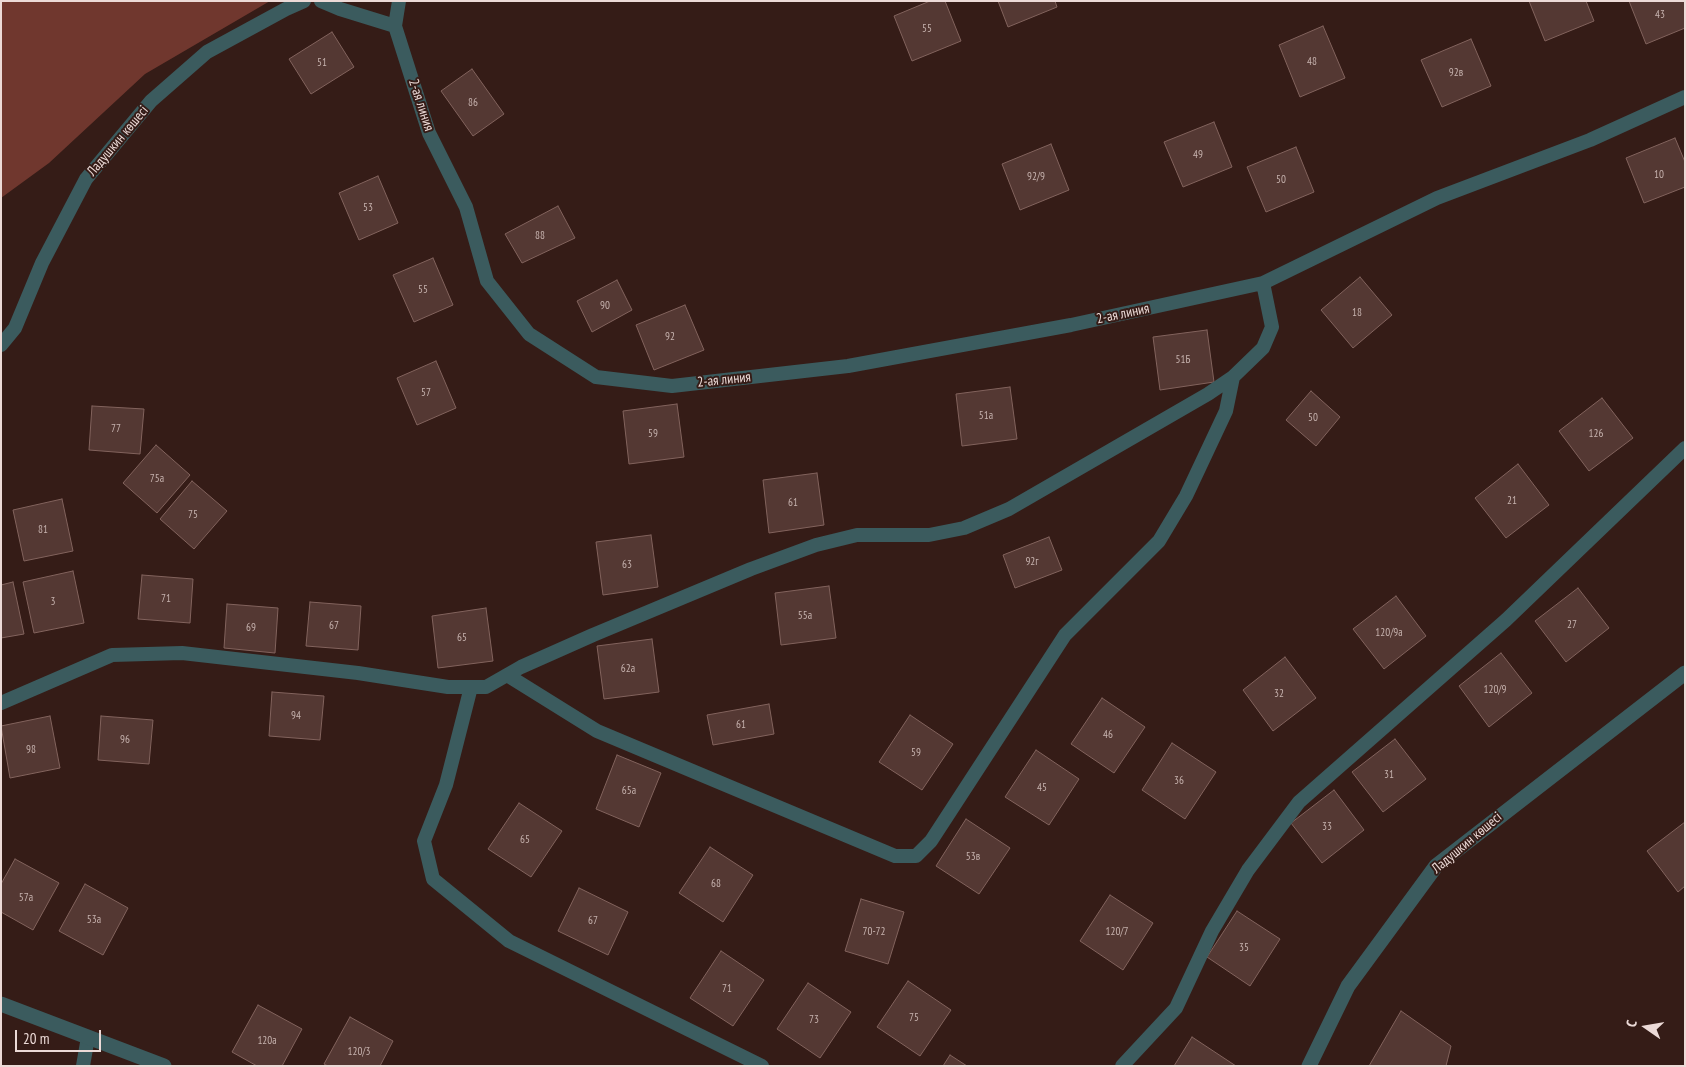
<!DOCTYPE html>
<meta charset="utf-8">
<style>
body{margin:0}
#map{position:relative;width:1686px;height:1067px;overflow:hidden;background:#351c17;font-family:"PT Sans Narrow",sans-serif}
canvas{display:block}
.frame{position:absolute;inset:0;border:2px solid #ecdad7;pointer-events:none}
.north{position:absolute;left:1621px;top:1002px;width:50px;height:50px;-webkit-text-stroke:4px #351c17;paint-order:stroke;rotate:283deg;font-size:14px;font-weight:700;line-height:20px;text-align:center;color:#ecdad7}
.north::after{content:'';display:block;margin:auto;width:18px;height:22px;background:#ecdad7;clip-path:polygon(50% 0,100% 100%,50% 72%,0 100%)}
.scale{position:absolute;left:15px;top:1030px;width:86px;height:22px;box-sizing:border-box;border:2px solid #ecdad7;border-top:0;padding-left:6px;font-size:15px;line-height:18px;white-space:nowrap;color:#ecdad7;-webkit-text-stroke:4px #351c17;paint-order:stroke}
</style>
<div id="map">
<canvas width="1686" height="1067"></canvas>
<div class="frame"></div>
<div class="north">С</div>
<div class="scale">20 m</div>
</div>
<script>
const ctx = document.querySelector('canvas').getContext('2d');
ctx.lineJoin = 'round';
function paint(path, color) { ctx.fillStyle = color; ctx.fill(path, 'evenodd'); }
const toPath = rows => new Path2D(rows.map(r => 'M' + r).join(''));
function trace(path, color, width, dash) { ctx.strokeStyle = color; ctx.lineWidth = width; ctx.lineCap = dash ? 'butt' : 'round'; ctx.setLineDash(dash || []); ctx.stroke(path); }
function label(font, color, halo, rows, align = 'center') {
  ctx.font = font + ' "PT Sans Narrow",sans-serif'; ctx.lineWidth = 4; ctx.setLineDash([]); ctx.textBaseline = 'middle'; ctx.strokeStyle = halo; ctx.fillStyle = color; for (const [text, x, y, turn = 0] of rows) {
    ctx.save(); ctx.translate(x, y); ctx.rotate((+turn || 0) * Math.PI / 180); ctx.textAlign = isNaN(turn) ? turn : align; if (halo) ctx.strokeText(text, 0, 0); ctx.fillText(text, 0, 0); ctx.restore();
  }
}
paint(toPath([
 [1,1,270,1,145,74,49,163,1,198]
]), '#70372e');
const building = toPath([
 [930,1,945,1,961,41,912,61,894,16,930,1],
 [998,1,1055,1,1057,7,1008,27,998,1],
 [1529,1,1586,1,1594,21,1545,41,1529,1],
 [1629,1,1685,1,1685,28,1646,44,1629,1],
 [1323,26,1345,78,1300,97,1279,45,1323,26],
 [332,32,354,67,311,94,289,59,332,32],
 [1471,39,1491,86,1442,107,1421,60,1471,39],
 [472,69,504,114,473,136,441,91,472,69],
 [1214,122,1232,167,1183,187,1164,142,1214,122],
 [1675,138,1685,162,1685,187,1644,203,1626,158,1675,138],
 [1051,144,1069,190,1020,210,1002,164,1051,144],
 [1296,147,1314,192,1266,212,1247,167,1296,147],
 [378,176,398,223,359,240,339,193,378,176],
 [558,206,575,238,522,263,505,234,558,206],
 [433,258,453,305,414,322,393,275,433,258],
 [1360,277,1392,315,1353,348,1321,310,1360,277],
 [617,280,632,310,592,332,577,301,617,280],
 [685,305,704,350,654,370,636,325,685,305],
 [1207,330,1214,382,1160,390,1153,337,1207,330],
 [436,361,456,408,417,425,397,378,436,361],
 [1010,387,1017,439,962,446,956,394,1010,387],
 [1311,391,1340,417,1316,446,1286,420,1311,391],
 [1602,398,1633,438,1589,471,1559,431,1602,398],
 [677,404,684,457,629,464,623,411,677,404],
 [92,406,144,409,140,454,89,450,92,406],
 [156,445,190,475,157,513,123,483,156,445],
 [1518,464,1549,505,1506,538,1475,498,1518,464],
 [817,473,824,525,769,533,763,480,817,473],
 [192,481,227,511,194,549,160,519,192,481],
 [62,499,73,551,24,561,13,510,62,499],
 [651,535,658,587,603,595,596,542,651,535],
 [1049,537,1062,570,1015,588,1003,555,1049,537],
 [73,571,84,623,34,633,23,582,73,571],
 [142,575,193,579,190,623,138,619,142,575],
 [13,582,24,634,1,638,1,585,13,582],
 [829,586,836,638,781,645,775,593,829,586],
 [1578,588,1609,628,1566,662,1535,621,1578,588],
 [1396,596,1426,636,1384,669,1353,629,1396,596],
 [310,602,361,606,358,650,306,646,310,602],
 [227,604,278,608,275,653,224,648,227,604],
 [486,608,493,661,438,668,432,616,486,608],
 [652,639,659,692,604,699,597,646,652,639],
 [1501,653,1532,693,1489,727,1459,686,1501,653],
 [1285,657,1316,698,1273,731,1243,690,1285,657],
 [272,692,324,696,320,740,269,736,272,692],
 [1102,698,1145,727,1114,773,1071,744,1102,698],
 [769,704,774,734,713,745,707,715,769,704],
 [910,715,953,744,922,790,879,762,910,715],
 [50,716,60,768,10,778,1,726,50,716],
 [101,716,153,720,149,764,98,760,101,716],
 [1395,739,1426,779,1383,812,1352,772,1395,739],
 [1172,743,1216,772,1185,819,1142,790,1172,743],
 [1036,750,1079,779,1049,825,1005,797,1036,750],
 [617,755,661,773,639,827,596,809,617,755],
 [1334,790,1364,830,1322,863,1291,823,1334,790],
 [519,803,562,831,531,877,488,849,519,803],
 [966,819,1010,848,979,894,936,866,966,819],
 [1685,822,1685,886,1678,892,1647,851,1685,822],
 [710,847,753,875,723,922,679,893,710,847],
 [15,859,59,883,33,930,1,912,1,884,15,859],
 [85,884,128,908,103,955,59,931,85,884],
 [579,888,628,912,608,955,558,931,579,888],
 [1110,895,1153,923,1123,970,1080,941,1110,895],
 [861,899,904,912,888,964,845,951,861,899],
 [1237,911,1280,939,1250,986,1207,957,1237,911],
 [721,951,764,980,733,1026,690,998,721,951],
 [908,981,951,1010,920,1056,877,1027,908,981],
 [808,983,851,1012,820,1058,777,1029,808,983],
 [258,1005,302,1029,282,1066,257,1066,232,1052,258,1005],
 [1401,1011,1451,1046,1446,1066,1369,1066,1401,1011],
 [350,1017,393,1041,380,1066,328,1066,324,1064,350,1017],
 [1192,1037,1236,1066,1174,1066,1192,1037],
 [950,1055,967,1066,943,1066,950,1055]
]);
paint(building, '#543833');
trace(building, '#82635d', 1);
trace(toPath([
 [321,1,340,9,395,26],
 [399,1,395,26,429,133,466,207,487,281,529,334,596,377,672,386,848,366,1071,325,1263,283,1437,198,1590,140,1685,97],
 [1,345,15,328,42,263,86,179,151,101,207,52,286,9,304,1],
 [507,675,597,731,895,856,916,856,931,841,1065,635,1159,541,1186,496,1226,411,1233,377],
 [471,687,446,785,424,841,433,879,509,941,762,1066],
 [1,703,112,655,182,653,358,673,448,687,486,687,521,667,593,635,751,569,816,545,857,535,929,535,964,528,1009,509,1208,394,1233,377,1263,348,1272,327,1263,283],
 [83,1066,88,1037],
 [1122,1066,1176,1008,1212,931,1248,870,1299,802,1506,620,1685,448]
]), '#3b5b5e', 14);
trace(toPath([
 [1,1004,164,1066],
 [1309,1066,1348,986,1436,866,1685,673]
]), '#3b5b5e', 15);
label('11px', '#c6b2ae', null, [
 ["43",1660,15],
 ["55",927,29],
 ["48",1312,62],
 ["51",322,63],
 ["92в",1456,73],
 ["86",473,103],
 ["49",1198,155],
 ["10",1659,175],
 ["92/9",1036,177],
 ["50",1281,180],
 ["53",368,208],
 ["88",540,236],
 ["55",423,290],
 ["90",605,306],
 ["18",1357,313],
 ["92",670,337],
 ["51Б",1183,360],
 ["57",426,393],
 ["51а",986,416],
 ["50",1313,418],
 ["77",116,429],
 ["59",653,434],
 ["126",1596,434],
 ["75а",157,479],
 ["21",1512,501],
 ["61",793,503],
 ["75",193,515],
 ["81",43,530],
 ["92г",1032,562],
 ["63",627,565],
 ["71",166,599],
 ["3",53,602],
 ["55а",805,616],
 ["27",1572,625],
 ["67",334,626],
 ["69",251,628],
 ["120/9а",1389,633],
 ["65",462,638],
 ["62а",628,669],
 ["120/9",1495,690],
 ["32",1279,694],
 ["94",296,716],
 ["61",741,725],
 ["46",1108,735],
 ["96",125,740],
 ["98",31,750],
 ["59",916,753],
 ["31",1389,775],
 ["36",1179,781],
 ["45",1042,788],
 ["65а",629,791],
 ["33",1327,827],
 ["65",525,840],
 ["53в",973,857],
 ["68",716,884],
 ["57а",26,898],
 ["53а",94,920],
 ["67",593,921],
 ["70-72",874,932],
 ["120/7",1117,932],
 ["35",1244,948],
 ["71",727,989],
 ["75",914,1018],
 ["73",814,1020],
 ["120а",267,1041],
 ["120/3",359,1052]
]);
label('14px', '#ecdad7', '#351c17', [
 ["2-ая линия",421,105,72],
 ["Ладушкин көшесі",118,141,-50],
 ["2-ая линия",1123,314,-12],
 ["2-ая линия",724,380,-6],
 ["Ладушкин көшесі",1467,843,-40]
]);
</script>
